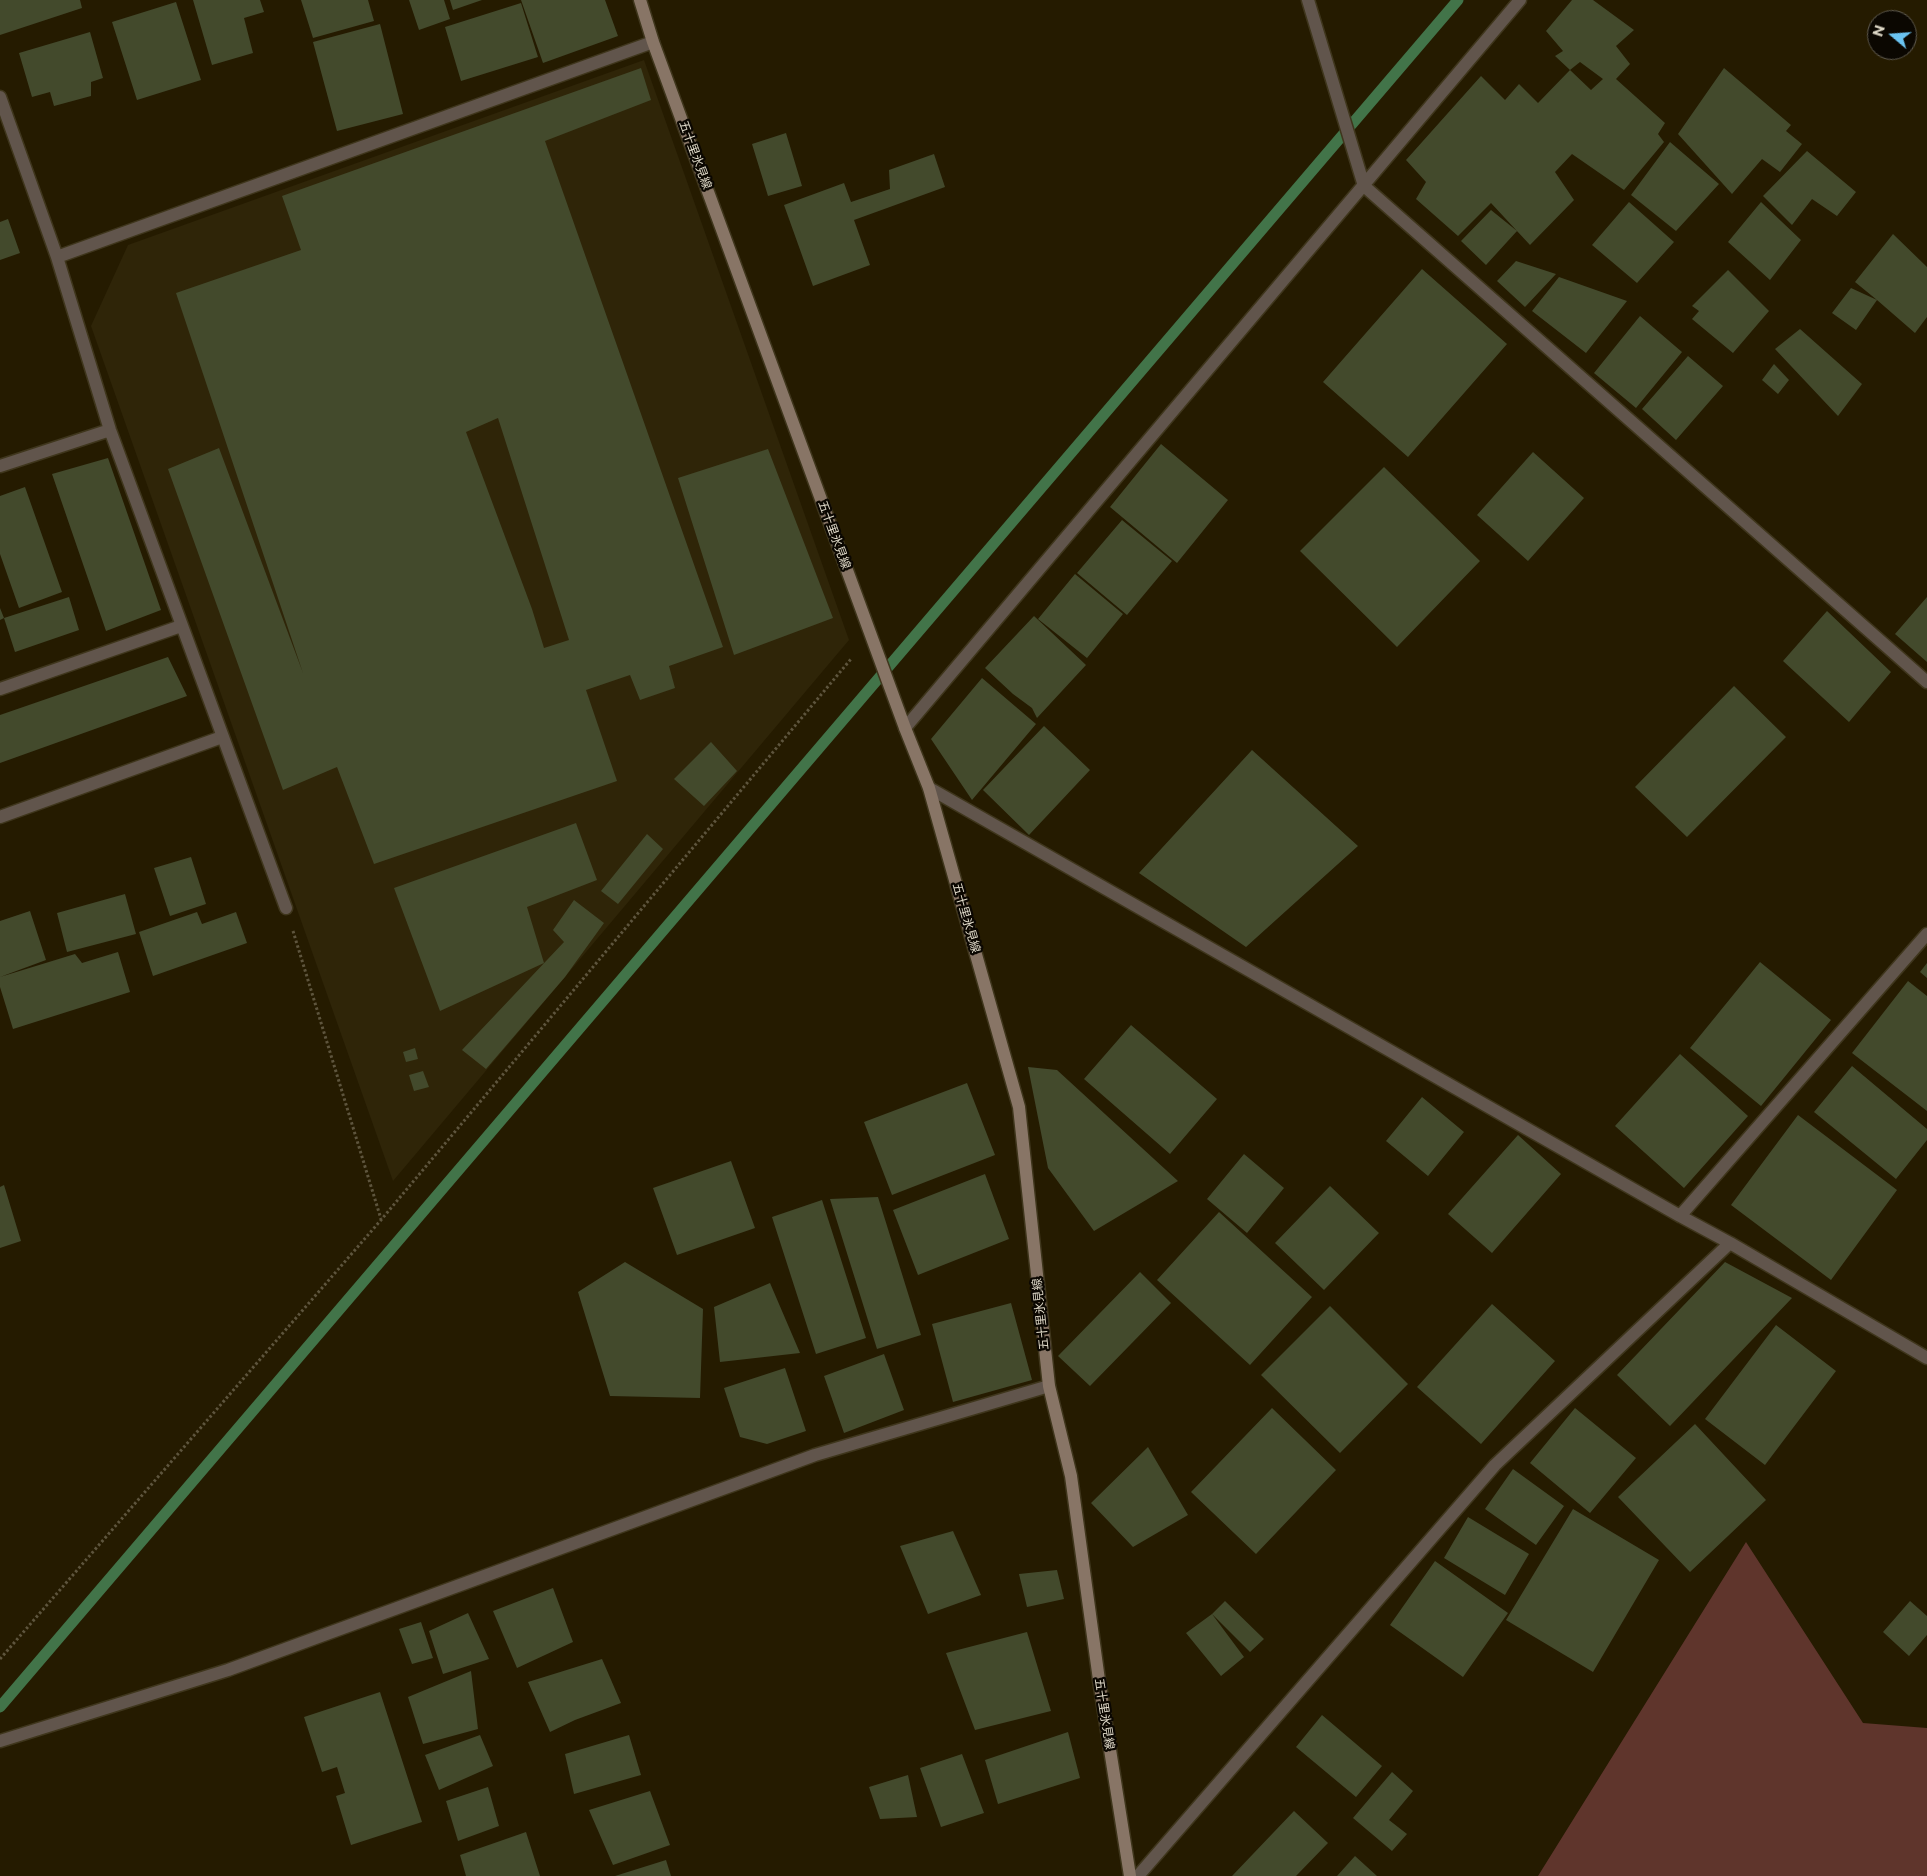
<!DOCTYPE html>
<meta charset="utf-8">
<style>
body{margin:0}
#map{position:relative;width:1927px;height:1876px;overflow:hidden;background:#251b00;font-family:Montserrat,sans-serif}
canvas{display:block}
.north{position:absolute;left:1867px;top:10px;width:50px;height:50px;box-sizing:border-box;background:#0b0701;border:1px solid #605b51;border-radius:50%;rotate:288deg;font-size:14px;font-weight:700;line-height:20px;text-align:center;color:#dfd9c8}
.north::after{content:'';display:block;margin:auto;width:18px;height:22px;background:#6ac3f1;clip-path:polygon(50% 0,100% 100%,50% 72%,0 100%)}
</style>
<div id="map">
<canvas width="1927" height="1876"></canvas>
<div class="north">N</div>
</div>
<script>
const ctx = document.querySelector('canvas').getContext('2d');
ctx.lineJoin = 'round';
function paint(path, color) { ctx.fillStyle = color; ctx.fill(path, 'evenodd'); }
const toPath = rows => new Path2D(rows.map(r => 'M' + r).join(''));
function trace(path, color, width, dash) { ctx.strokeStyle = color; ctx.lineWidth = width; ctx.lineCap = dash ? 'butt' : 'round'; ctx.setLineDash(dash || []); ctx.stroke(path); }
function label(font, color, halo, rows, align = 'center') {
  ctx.font = font + ' Montserrat,"Noto Sans JP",sans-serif'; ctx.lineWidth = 4.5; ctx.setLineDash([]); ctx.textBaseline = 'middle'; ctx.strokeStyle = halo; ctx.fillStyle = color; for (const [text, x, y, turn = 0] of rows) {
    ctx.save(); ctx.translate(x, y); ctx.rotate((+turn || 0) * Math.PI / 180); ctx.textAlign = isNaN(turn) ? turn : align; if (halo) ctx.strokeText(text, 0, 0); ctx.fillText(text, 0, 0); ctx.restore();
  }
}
paint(toPath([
 [644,60,849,640,393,1181,91,326,128,245]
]), '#2f2508');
paint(toPath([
 [1746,1542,1863,1723,1927,1728,1927,1876,1538,1876]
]), '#5f352c');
trace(toPath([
 [0,1707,1458,0]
]), '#427449', 11);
paint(toPath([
 [0,0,80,0,82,8,0,35],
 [193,0,260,0,264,12,244,18,253,53,212,65],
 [301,0,368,0,374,21,313,38],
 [409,0,444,0,450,19,419,30],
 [450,0,482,0,453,10],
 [521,0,605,0,618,36,543,63],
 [1572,0,1593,0,1634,30,1616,46,1630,64,1616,79,1665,123,1658,134,1664,142,1624,190,1572,154,1555,172,1574,200,1530,245,1491,203,1458,236,1416,199,1426,182,1406,160,1481,76,1505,100,1519,84,1538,103,1570,70,1591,90,1603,79,1580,62,1570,70,1555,56,1563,51,1546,31],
 [176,2,201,80,137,100,112,22],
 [521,3,538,57,461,81,445,27],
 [380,24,403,114,337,131,313,42],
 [90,32,103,78,91,82,91,96,54,106,50,92,32,97,19,53],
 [641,68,651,100,545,141,723,647,669,666,675,688,640,700,630,675,586,690,617,781,374,864,337,767,283,790,168,469,219,448,303,673,176,293,301,250,282,196],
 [498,418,569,640,544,648,532,609,466,432],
 [1724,68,1791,125,1786,131,1802,144,1780,172,1762,159,1732,194,1678,134],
 [786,133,802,186,768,196,752,144],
 [1670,142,1719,184,1676,231,1631,195],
 [1807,151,1856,192,1837,216,1812,199,1792,225,1763,196],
 [934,154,945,187,854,220,870,265,813,286,784,205,844,183,851,202,890,189,889,170],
 [1629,202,1674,242,1637,283,1592,245],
 [1761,202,1801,240,1770,280,1728,242],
 [1491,210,1517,231,1486,265,1461,241],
 [8,219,20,253,0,260,0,222],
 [1893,234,1927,267,1927,317,1915,333,1877,300,1856,330,1832,313,1851,288,1877,300,1855,282],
 [1516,261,1556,274,1525,307,1497,281],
 [1422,269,1507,344,1408,457,1323,382],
 [1728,270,1769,311,1733,353,1692,319,1699,311,1692,306],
 [1559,277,1627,301,1586,353,1532,311],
 [1640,316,1682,352,1636,408,1594,373],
 [1800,329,1862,384,1838,416,1775,349],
 [1688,356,1723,386,1676,440,1642,409],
 [1774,364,1789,380,1778,394,1762,380],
 [1161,444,1228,500,1177,563,1110,507],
 [768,449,833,618,734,655,678,478],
 [1533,452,1584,498,1528,561,1477,515],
 [108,458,161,610,106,631,52,474],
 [1384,467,1480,561,1397,647,1300,551],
 [25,487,62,592,19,608,0,554,0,496],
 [1122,520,1172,561,1127,615,1077,573],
 [1075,574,1123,614,1087,658,1038,619],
 [69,597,79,630,15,652,4,618],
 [1927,597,1927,662,1895,634],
 [0,608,4,618,0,620],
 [1827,611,1891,672,1849,722,1783,661],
 [1034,616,1086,665,1037,718,1032,708,1013,694,985,668],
 [168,657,187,696,0,763,0,715],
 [982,678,1036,724,972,800,931,739],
 [1734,686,1786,737,1687,837,1635,787],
 [1044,726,1090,770,1029,835,983,790],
 [711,742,737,771,704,806,674,779],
 [1252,750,1358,846,1246,947,1139,873],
 [576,823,597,880,527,907,544,963,440,1011,394,888],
 [647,834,663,849,618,904,601,891],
 [191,857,206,904,170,916,154,868],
 [125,894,136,934,67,952,57,913],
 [574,900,604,923,565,977,486,1069,462,1050,564,942,553,930],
 [30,911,46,960,0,977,0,921],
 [197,912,202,924,236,912,247,943,153,976,139,932],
 [118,952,130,992,13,1029,0,987,0,977,75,954,82,963],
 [1760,962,1831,1020,1761,1106,1690,1048],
 [1927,963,1927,978,1920,972],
 [1908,981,1927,996,1927,1111,1852,1053],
 [1131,1025,1217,1099,1170,1154,1084,1079],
 [415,1048,418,1059,406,1062,403,1052],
 [1680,1054,1748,1116,1684,1188,1615,1126],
 [1852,1066,1927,1129,1927,1140,1896,1179,1814,1112],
 [1028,1067,1057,1070,1178,1181,1094,1231,1048,1168],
 [423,1071,429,1087,414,1091,409,1075],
 [967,1083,995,1155,892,1195,864,1122],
 [1422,1097,1464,1132,1428,1176,1386,1141],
 [1798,1115,1897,1190,1831,1280,1731,1205],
 [1518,1135,1561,1174,1492,1253,1448,1214],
 [1244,1154,1284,1188,1247,1233,1207,1199],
 [731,1161,755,1228,677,1255,653,1188],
 [985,1174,1009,1239,918,1275,893,1210],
 [4,1185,21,1241,0,1248,0,1187],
 [1330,1186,1379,1233,1324,1290,1275,1243],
 [878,1197,921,1335,877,1349,830,1199],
 [822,1200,866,1338,816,1354,772,1217],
 [1219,1212,1312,1297,1250,1365,1157,1280],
 [625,1262,703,1309,700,1398,610,1396,578,1292],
 [1725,1262,1792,1298,1670,1426,1617,1375],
 [1140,1272,1171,1303,1090,1386,1058,1356],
 [770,1283,800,1353,720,1362,714,1307],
 [1011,1303,1032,1380,953,1402,932,1324],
 [1492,1304,1555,1361,1481,1444,1417,1387],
 [1330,1306,1408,1384,1340,1453,1261,1375],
 [1776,1325,1836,1371,1765,1465,1705,1419],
 [884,1354,904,1410,844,1433,824,1376],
 [785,1368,806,1431,767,1444,740,1437,724,1388],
 [1272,1408,1336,1470,1256,1554,1191,1492],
 [1575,1408,1636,1458,1590,1513,1530,1463],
 [1695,1424,1766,1500,1690,1572,1618,1497],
 [1148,1447,1188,1515,1133,1547,1091,1503],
 [1513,1469,1564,1506,1536,1545,1485,1509],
 [1573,1509,1659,1560,1593,1672,1506,1620],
 [1468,1517,1529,1554,1505,1595,1444,1558],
 [953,1531,981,1595,928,1614,900,1546],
 [1435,1561,1508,1613,1463,1677,1390,1625],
 [1057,1570,1064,1599,1027,1607,1019,1574],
 [553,1588,573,1642,517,1668,493,1611],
 [1225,1601,1264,1639,1250,1652,1212,1614],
 [1910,1601,1927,1616,1927,1635,1909,1656,1883,1632],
 [468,1613,489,1659,443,1674,429,1631],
 [1212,1614,1244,1657,1221,1676,1186,1633],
 [421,1622,433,1658,412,1664,399,1629],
 [1027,1632,1051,1711,975,1730,946,1653],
 [602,1659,621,1703,575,1720,550,1732,528,1682],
 [471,1671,478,1729,423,1744,408,1697],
 [380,1692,422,1822,351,1845,336,1796,345,1793,337,1767,322,1772,304,1717],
 [1322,1715,1382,1766,1356,1797,1296,1747],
 [1068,1732,1080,1778,998,1804,985,1760],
 [480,1735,493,1766,439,1790,425,1755],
 [629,1735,641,1775,574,1794,565,1754],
 [962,1754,984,1813,941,1827,920,1768],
 [1392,1772,1413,1791,1389,1820,1407,1834,1392,1851,1353,1818],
 [908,1775,917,1817,880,1819,869,1787],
 [488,1787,499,1826,458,1841,446,1801],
 [650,1791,670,1845,613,1865,589,1810],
 [1294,1811,1328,1843,1296,1876,1232,1876],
 [526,1832,540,1876,466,1876,460,1855],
 [1355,1856,1377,1876,1337,1876],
 [666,1860,671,1876,615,1876]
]), '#434a2c');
const lane = toPath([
 [0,817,222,737]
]);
const street = toPath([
 [1308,0,1364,186,1927,682],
 [0,97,57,257,110,430,286,908],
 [57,257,653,42],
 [0,466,110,430],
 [0,689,181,626],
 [905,728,1520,0],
 [929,788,1680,1216,1730,1243,1927,1358],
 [1680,1216,1927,934],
 [0,1741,228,1670,815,1455,1049,1386],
 [1138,1876,1495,1465,1730,1243]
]);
const secondary = toPath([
 [640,0,653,42,905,728,929,788,1019,1107,1049,1386,1071,1476,1099,1680,1130,1876]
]);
trace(lane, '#3f361c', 15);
trace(street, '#3f361c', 15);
trace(secondary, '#3f361c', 15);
trace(toPath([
 [293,931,381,1219],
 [0,1659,381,1220,851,659]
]), '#5e553d', 3, [2.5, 2.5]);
trace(lane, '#61554c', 12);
trace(street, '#61554c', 12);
trace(secondary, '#887566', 12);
label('12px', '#dfd9c8', '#0b0701', [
 ["五十里氷見線",695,155,70],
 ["五十里氷見線",834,535,70],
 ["五十里氷見線",966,918,74],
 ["五十里氷見線",1041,1314,-96],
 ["五十里氷見線",1104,1714,81]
]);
</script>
